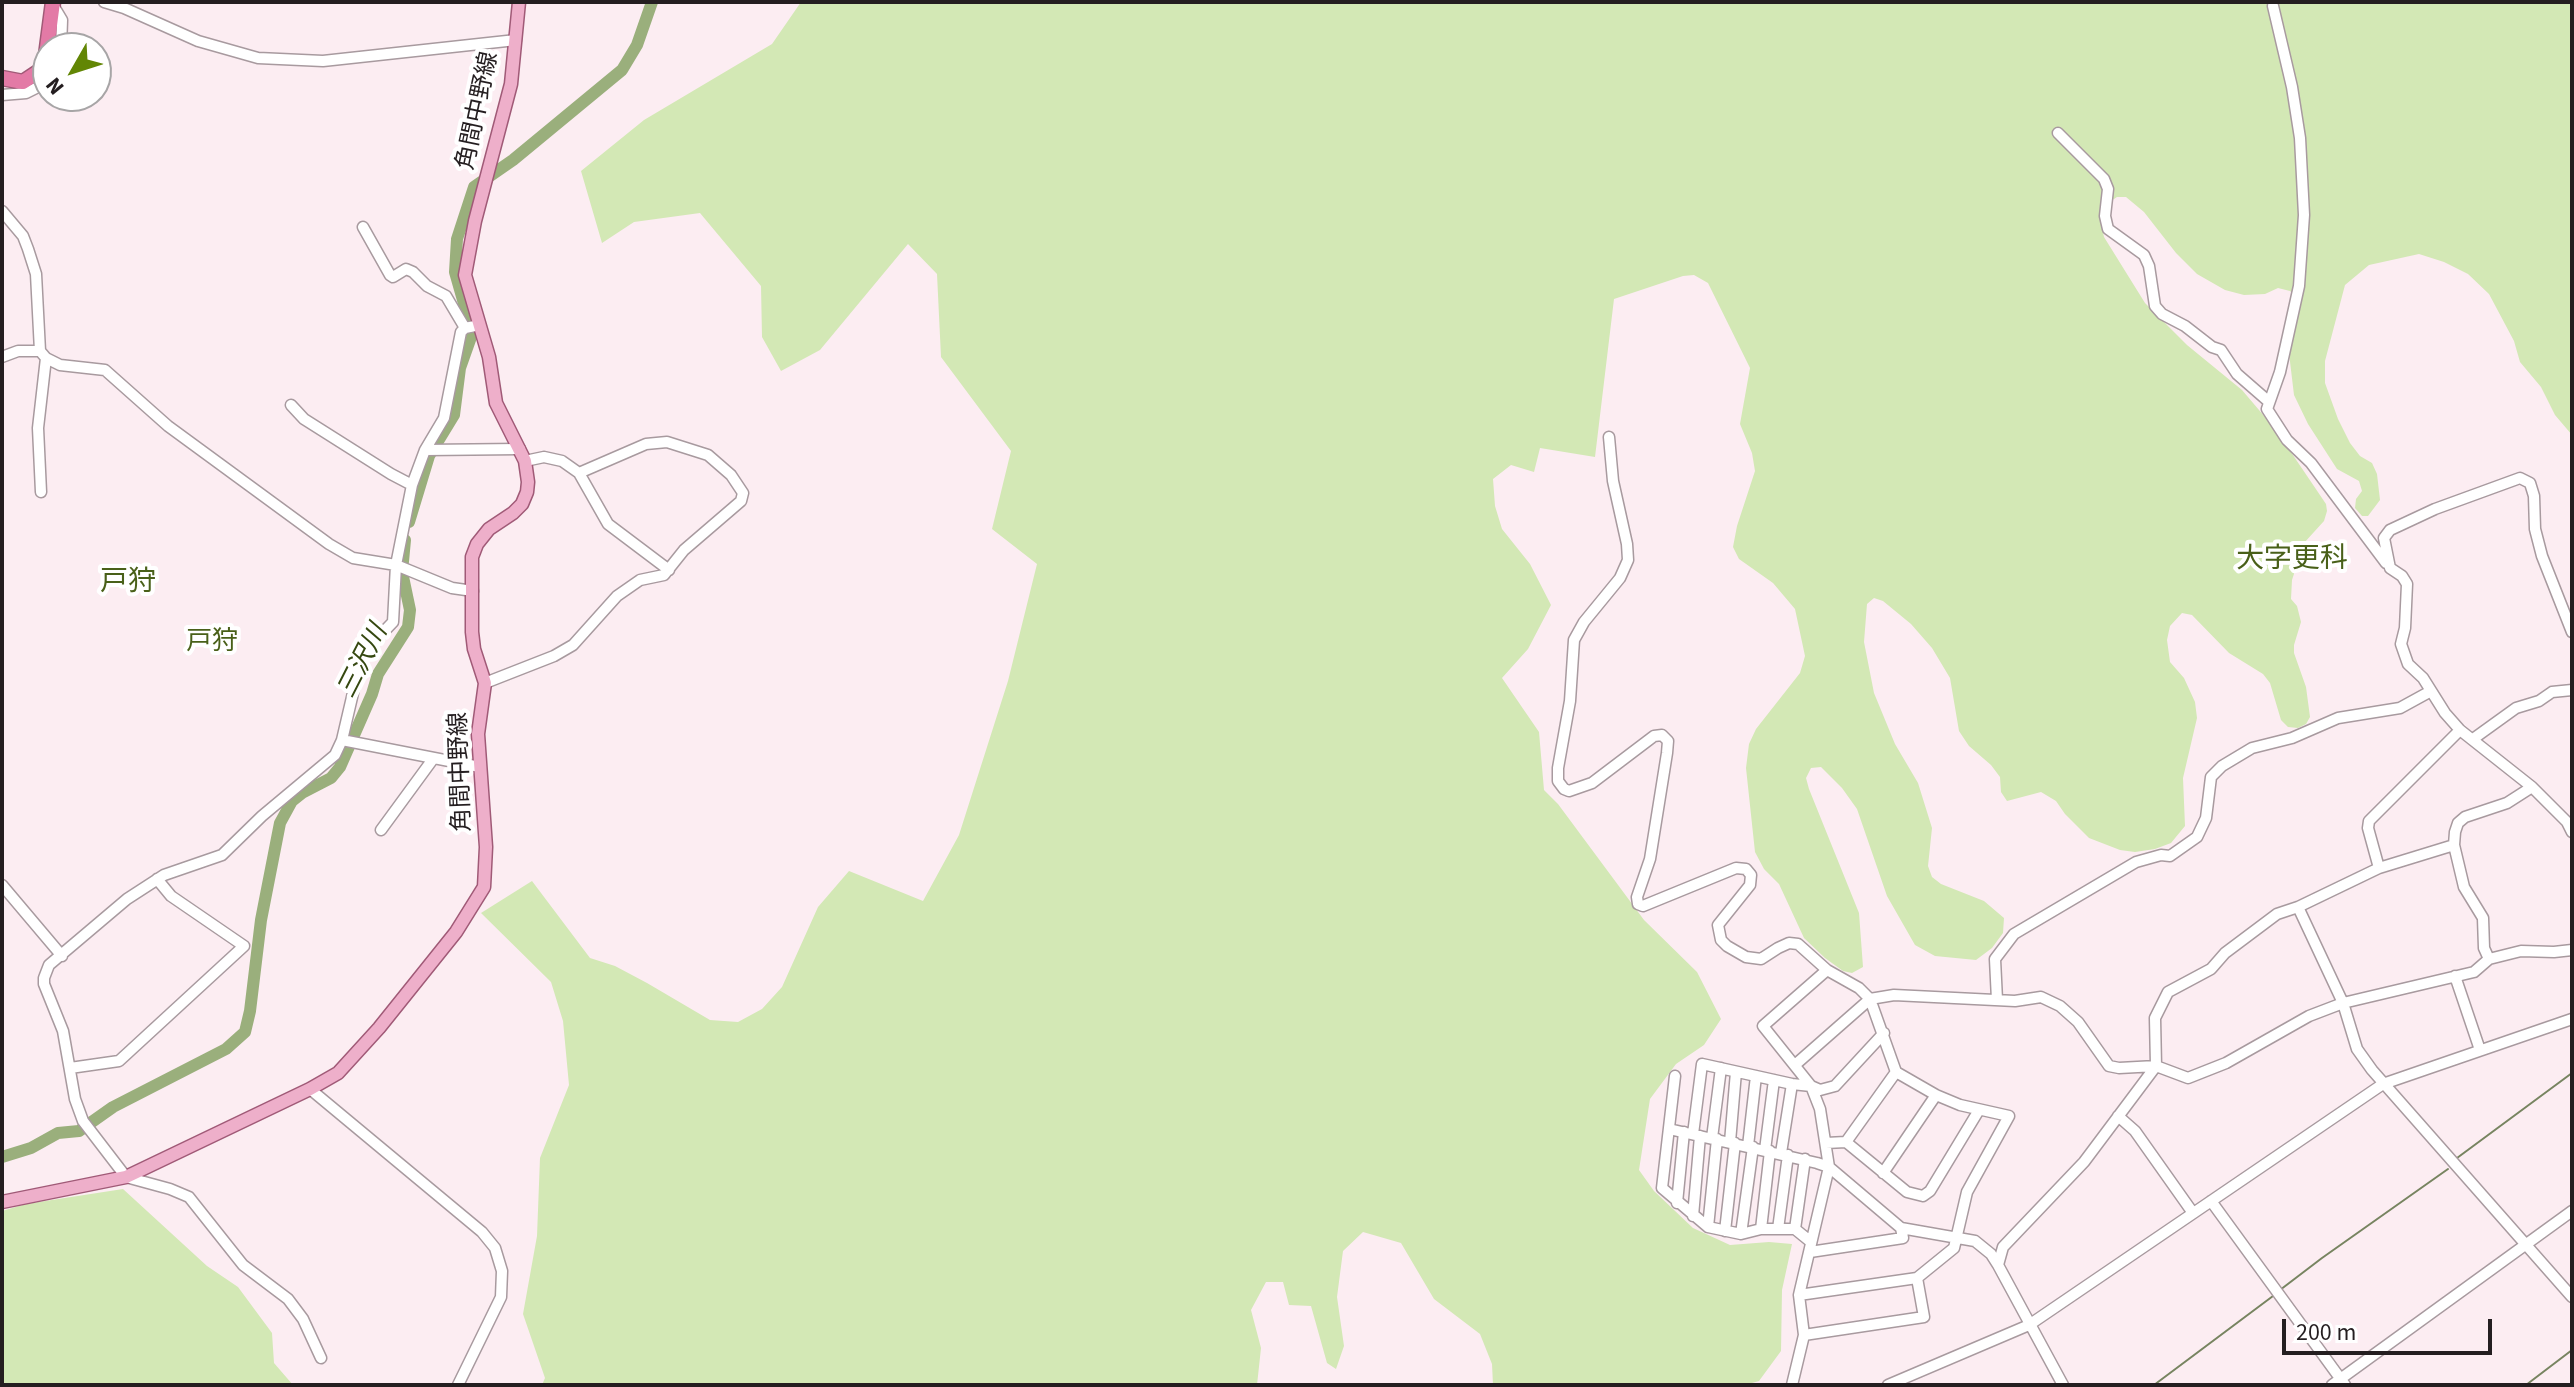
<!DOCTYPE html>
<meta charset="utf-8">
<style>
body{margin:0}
#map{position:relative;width:2574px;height:1387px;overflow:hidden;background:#fcedf2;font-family:"Source Sans 3",sans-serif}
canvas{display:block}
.frame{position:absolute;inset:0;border:4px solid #241e20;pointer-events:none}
.north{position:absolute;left:32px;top:32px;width:80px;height:80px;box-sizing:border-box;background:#fff;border:2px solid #a7a5a6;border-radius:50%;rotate:231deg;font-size:22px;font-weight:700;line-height:32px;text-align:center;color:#241e20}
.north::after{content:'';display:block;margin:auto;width:28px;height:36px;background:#628605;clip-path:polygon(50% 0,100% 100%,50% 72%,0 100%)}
.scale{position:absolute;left:2282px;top:1319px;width:210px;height:36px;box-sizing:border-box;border:4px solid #241e20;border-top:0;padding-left:10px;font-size:24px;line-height:28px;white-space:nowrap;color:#241e20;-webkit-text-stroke:6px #fff;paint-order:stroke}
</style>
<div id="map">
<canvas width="2574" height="1387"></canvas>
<div class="frame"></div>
<div class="north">N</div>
<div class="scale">200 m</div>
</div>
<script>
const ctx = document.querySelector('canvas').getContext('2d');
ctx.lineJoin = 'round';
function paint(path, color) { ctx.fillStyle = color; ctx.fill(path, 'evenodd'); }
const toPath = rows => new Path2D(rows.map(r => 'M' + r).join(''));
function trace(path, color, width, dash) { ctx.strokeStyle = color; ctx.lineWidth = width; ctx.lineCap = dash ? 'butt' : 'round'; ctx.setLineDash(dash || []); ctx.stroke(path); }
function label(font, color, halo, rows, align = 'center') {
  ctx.font = font + ' "Source Sans 3","Noto Sans JP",sans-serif'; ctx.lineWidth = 8; ctx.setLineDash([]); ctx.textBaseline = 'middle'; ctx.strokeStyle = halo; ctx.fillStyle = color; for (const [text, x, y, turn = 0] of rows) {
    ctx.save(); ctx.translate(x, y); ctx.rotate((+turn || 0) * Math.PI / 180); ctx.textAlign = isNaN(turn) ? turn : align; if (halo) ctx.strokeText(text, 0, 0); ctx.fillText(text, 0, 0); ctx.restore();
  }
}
paint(toPath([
 [801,2,2572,2,2572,435,2555,415,2541,387,2520,362,2514,341,2489,294,2468,274,2444,262,2419,254,2369,265,2345,285,2325,361,2325,383,2338,419,2350,443,2360,456,2372,463,2377,474,2380,500,2368,516,2362,516,2355,508,2356,499,2362,491,2359,481,2337,469,2308,424,2294,395,2288,345,2297,298,2290,291,2278,288,2265,294,2244,295,2225,290,2197,274,2176,253,2144,212,2126,197,2117,197,2102,207,2100,219,2104,237,2145,303,2187,345,2242,390,2276,430,2326,504,2327,511,2324,521,2304,543,2292,580,2291,599,2297,606,2301,622,2294,645,2294,653,2306,687,2310,717,2306,724,2298,728,2288,727,2281,720,2270,683,2263,674,2229,653,2192,615,2182,613,2170,626,2167,640,2170,662,2184,678,2195,702,2197,718,2183,778,2185,826,2171,843,2155,849,2135,852,2120,850,2089,838,2065,814,2056,801,2041,792,2007,801,2001,792,2000,777,1991,765,1969,746,1959,731,1950,678,1932,648,1911,624,1883,601,1874,598,1867,604,1864,642,1874,693,1895,744,1918,783,1932,828,1928,866,1932,877,1941,884,1984,901,2004,918,2003,933,1992,948,1976,960,1935,956,1915,945,1887,896,1857,809,1842,788,1821,767,1811,768,1806,778,1809,789,1859,913,1863,967,1852,973,1843,971,1825,958,1804,938,1779,884,1764,869,1755,852,1746,768,1749,744,1756,729,1800,673,1805,656,1795,609,1773,583,1739,559,1733,547,1737,526,1755,471,1752,453,1740,424,1750,368,1708,283,1694,275,1683,276,1614,299,1595,457,1540,448,1534,472,1511,465,1493,479,1495,506,1502,529,1530,564,1551,605,1528,649,1502,678,1539,732,1544,790,1558,804,1644,920,1697,972,1721,1019,1704,1045,1676,1064,1650,1099,1639,1170,1654,1191,1693,1228,1730,1245,1769,1242,1792,1244,1782,1290,1781,1351,1759,1381,1745,1385,1493,1385,1492,1364,1480,1334,1434,1299,1401,1243,1363,1232,1343,1251,1337,1297,1344,1346,1336,1369,1327,1363,1311,1306,1289,1305,1283,1282,1266,1282,1251,1310,1261,1348,1257,1385,542,1385,545,1378,523,1314,537,1236,540,1158,569,1085,563,1021,551,982,481,913,532,881,590,958,615,966,647,983,710,1020,738,1022,762,1009,782,987,818,907,849,871,923,901,959,835,1008,681,1037,564,992,529,1011,451,941,357,937,274,908,244,820,350,781,371,762,337,761,286,700,213,634,222,602,243,581,171,644,120,772,44],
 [123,1189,207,1266,238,1287,272,1333,274,1363,293,1385,2,1385,2,1211,26,1204]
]), '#d3e8b5');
trace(toPath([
 [2457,1158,2572,1073],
 [2280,1290,2322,1258,2448,1169],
 [2154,1385,2273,1296],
 [2526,1385,2572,1350]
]), '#778460', 2);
trace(toPath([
 [409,522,429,456,454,415,460,368,471,337,467,314,455,272,457,239,474,187,513,160,622,70,637,45,652,2],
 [2,1157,31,1148,58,1133,79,1131,113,1107,226,1049,245,1032,250,1011,261,920,280,823,292,801,302,793,331,778,340,767,372,694,378,674,408,627,410,610,402,572,405,540]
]), '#9aaf7c', 12);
const minor = toPath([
 [104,2,124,8,198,41,258,58,323,61,516,40],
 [53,5,62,20,61,48],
 [2273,6,2292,87,2300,138,2304,215,2299,286,2280,372,2267,409,2287,440,2311,463,2386,563],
 [2,95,26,93,48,82],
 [2058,133,2104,179,2108,189,2105,216,2108,229,2144,255,2149,266,2155,306,2162,314,2185,326,2212,347,2221,350,2237,374,2268,401],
 [2,211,23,236,28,249,36,274,40,351,46,358,60,365,105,370,168,426,329,544,353,558,396,565,452,588,473,591],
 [363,227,390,275,393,277,406,269,413,272,427,286,446,296,465,328],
 [2,357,18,351,40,351],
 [291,405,304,419,391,474,412,485],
 [1609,437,1613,481,1627,544,1628,560,1620,578,1584,622,1574,640,1570,701,1558,768,1558,781,1564,789,1569,791,1592,783,1654,736,1662,735,1668,741,1667,753,1650,859,1637,897,1638,904,1643,906,1736,868,1746,869,1751,875,1750,885,1718,925,1721,940,1727,946,1746,957,1761,959,1778,948,1789,943,1798,944,1827,970,1859,988,1870,999,1896,1072,1936,1095,1960,1105,2009,1116,1967,1192,1954,1248,1917,1278],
 [425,450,520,449],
 [525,461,544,457,562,461,579,473,608,524,669,570],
 [41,492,38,428,46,358],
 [2572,632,2542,556,2535,529,2534,496,2530,483,2520,478,2435,509,2390,530,2384,538,2390,568,2402,576,2407,584,2405,628,2401,644,2408,664,2423,678,2445,713,2460,730,2532,787,2567,822,2572,832],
 [485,683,554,656,573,645,617,596,640,580,664,575,684,550,741,501,743,493,731,475,708,455,667,442,646,444,579,473],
 [2473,739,2516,708,2539,701,2552,692,2572,690],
 [342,740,480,767],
 [381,830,433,759],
 [2379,868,2368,828,2369,821,2460,730],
 [2,885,62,956],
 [2298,907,2343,1003,2357,1049,2372,1070,2572,1297],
 [2489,959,2484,948,2483,918,2464,887,2454,845,2455,832,2458,823,2465,817,2507,803,2532,787],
 [2455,976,2480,1050],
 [1997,1000,1995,959,2014,934,2136,862,2161,855,2170,856,2197,837,2206,818,2211,777,2222,766,2252,748,2292,738,2338,718,2400,708,2431,691],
 [1796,1064,1870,999,1894,995,2015,1001,2041,997,2060,1006,2078,1022,2109,1066,2119,1068,2156,1066,2188,1078,2226,1063,2309,1016,2343,1003,2474,972,2489,959,2521,951,2554,952,2572,950],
 [70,1068,119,1061,244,946,171,896,157,879],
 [1675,1076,1662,1188,1708,1227,1741,1234,1761,1229,1795,1229,1811,1242],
 [310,1089,482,1232,495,1248,502,1271,501,1297,458,1385],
 [2118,1116,2135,1131,2193,1213],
 [1669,1129,1817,1163,1829,1167,1901,1228,1975,1241,1991,1254,1998,1265,2063,1385],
 [1693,1134,1702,1064,1792,1084,1811,1086,1820,1090,1835,1086,1884,1033],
 [1712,1138,1721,1068],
 [1730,1142,1736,1072],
 [1846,1142,1896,1072],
 [1826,1143,1846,1142,1907,1192,1923,1196,1930,1191,1979,1110],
 [1748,1146,1756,1076],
 [1765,1150,1774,1080],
 [1781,1153,1792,1084],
 [1883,1173,1936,1095],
 [2211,1201,2345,1385],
 [1677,1203,1684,1132],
 [1693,1216,1700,1136],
 [1708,1227,1717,1139],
 [1761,1229,1770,1151],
 [1778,1229,1788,1155],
 [1795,1229,1805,1159],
 [1725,1231,1735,1143],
 [1741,1234,1753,1147],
 [1810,1252,1903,1238,1901,1228],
 [1998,1265,2003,1247,2084,1162,2156,1066,2155,1018,2168,992,2211,969,2225,953,2277,914,2298,907,2379,868,2454,845],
 [1799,1295,1917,1278,1924,1317,1804,1335],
 [321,1358,303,1319,288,1299,243,1265,189,1197,170,1189,126,1177,83,1121,75,1099,63,1031,44,984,44,978,49,965,127,899,164,875,222,855,262,816,335,755,342,740,360,663,368,648,393,622,396,565,412,485,425,450,444,418,461,332,465,328,480,325],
 [1792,1385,1804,1335,1799,1295,1829,1167,1820,1109,1811,1086,1763,1026,1827,970],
 [1888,1385,2029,1325,2383,1084,2572,1019],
 [2332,1385,2572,1211]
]);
const major = toPath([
 [2,1202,126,1177,310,1089,338,1073,379,1028,456,932,484,887,486,847,478,734,485,683,474,649,472,632,472,557,477,544,489,529,513,513,522,504,527,492,528,482,525,461,496,403,489,357,465,275,475,221,511,84,519,2]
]);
const highway = toPath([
 [2,78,23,82,41,70,45,63,53,2]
]);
trace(minor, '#a89a9f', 13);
trace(major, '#a05a77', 15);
trace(highway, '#a05a77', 17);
trace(minor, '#fff', 10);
trace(major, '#eeafca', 12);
trace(highway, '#e37aa6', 14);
label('24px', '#241e20', '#fff', [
 ["角間中野線",479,111,-78],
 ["角間中野線",462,772,-92]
]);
label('26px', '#496019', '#fff', [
 ["戸狩",212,643]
]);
label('italic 26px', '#354810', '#fff', [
 ["三沢川",364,662,-63]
]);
label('28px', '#496019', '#fff', [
 ["大字更科",2292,561],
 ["戸狩",128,584]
]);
</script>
